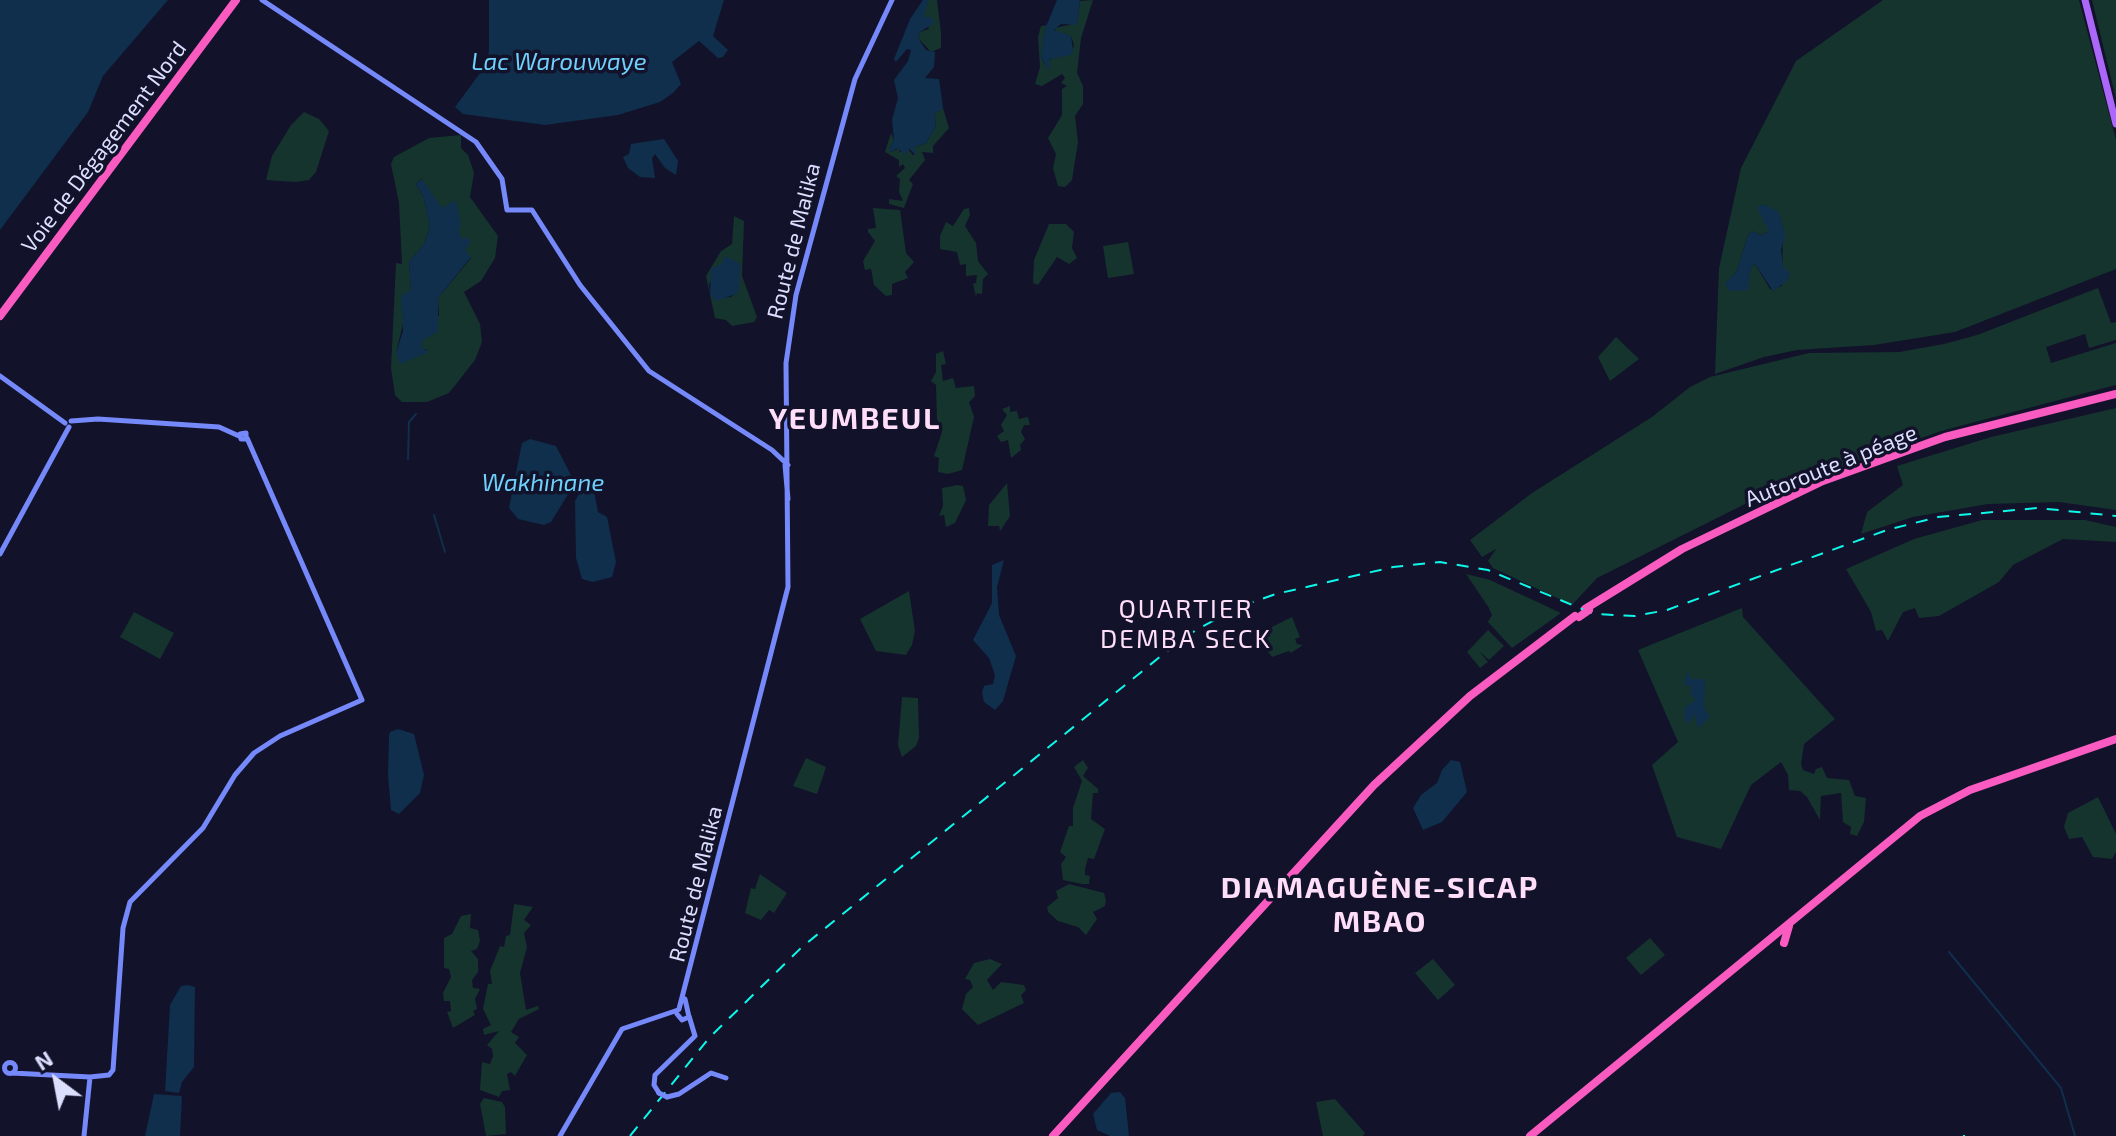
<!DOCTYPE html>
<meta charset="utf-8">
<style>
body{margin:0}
#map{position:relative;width:2116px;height:1136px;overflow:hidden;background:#12122a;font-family:"Exo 2",sans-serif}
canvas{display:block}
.north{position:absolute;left:16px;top:1040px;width:80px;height:80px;-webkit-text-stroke:6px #12122a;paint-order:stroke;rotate:328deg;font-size:22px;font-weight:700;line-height:32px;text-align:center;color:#dcdefe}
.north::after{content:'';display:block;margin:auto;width:28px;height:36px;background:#dcdefe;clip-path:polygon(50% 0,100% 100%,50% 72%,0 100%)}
</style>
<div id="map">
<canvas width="2116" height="1136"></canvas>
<div class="north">N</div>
</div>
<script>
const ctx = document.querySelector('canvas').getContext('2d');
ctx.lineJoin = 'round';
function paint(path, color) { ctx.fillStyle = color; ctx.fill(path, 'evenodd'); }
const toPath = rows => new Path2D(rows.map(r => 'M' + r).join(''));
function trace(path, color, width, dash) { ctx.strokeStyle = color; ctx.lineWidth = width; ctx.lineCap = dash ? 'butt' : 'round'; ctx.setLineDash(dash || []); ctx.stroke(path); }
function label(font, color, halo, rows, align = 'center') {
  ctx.font = font + ' "Exo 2",sans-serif'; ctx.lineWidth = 7; ctx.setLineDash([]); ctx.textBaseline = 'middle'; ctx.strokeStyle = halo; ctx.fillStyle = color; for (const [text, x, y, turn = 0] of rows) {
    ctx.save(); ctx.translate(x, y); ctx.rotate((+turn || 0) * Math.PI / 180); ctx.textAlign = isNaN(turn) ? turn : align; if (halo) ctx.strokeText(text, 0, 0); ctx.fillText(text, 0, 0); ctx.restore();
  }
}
paint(toPath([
 [929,0,937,0,941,33,941,48,931,52,918,38,920,32,929,29,922,15],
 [1093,0,1081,38,1077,73,1083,86,1083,104,1075,116,1078,142,1072,180,1065,187,1058,186,1053,168,1056,154,1048,138,1062,115,1062,89,1067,86,1061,83,1065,78,1062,74,1042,86,1035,84,1040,67,1038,37,1041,26,1049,25,1045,29,1041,57,1045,65,1055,55,1071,55,1074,45,1071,36,1056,33,1055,28,1077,23,1080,1],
 [1883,0,2079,0,2116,140,2116,269,1955,332,1874,345,1797,350,1764,357,1715,374,1719,268,1741,168,1796,61],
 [1763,204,1778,212,1783,228,1782,286,1770,289,1755,264,1751,267,1748,283,1725,284,1737,271,1748,235,1752,231,1760,235,1769,232],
 [2092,0,2116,0,2116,98,2115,95],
 [943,108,949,128,933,146,933,153,922,152,925,160,909,180,913,184,904,208,889,204,889,199,903,201,899,192,900,179,896,176,905,168,903,164,899,167,899,160,885,152,891,133,894,140,889,149,891,152,899,148,900,152,908,149,914,156,914,147,926,143,936,126,934,114],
 [304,112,319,119,329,131,316,172,309,180,295,182,266,180,272,156,291,125],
 [461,135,461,148,468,155,474,173,470,197,498,236,495,258,481,281,464,292,480,324,482,342,475,360,449,393,427,402,402,402,395,395,391,368,396,263,402,264,399,203,391,164,394,157,429,138],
 [421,179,442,209,455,201,458,232,467,256,471,258,438,298,439,315,422,341,422,348,428,351,396,353,411,290,409,262,424,244,430,228,424,198,416,184],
 [873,208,900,210,906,253,914,262,905,272,908,278,892,284,892,295,886,296,874,285,871,269,865,270,863,261,875,241,868,232,868,229,876,228],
 [969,208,970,215,965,226,976,243,978,261,988,274,983,279,982,294,977,293,976,297,973,284,976,283,977,275,966,276,966,264,960,265,957,252,940,249,940,236,946,222,953,226,964,209],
 [734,216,744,221,742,276,757,317,754,322,732,326,726,320,715,318,706,276,721,251,732,244],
 [721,264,739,278,739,290,731,297,721,298,710,294,709,284],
 [1049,224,1066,224,1074,232,1072,248,1077,258,1069,264,1057,257,1038,285,1033,283,1034,260],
 [1128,242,1134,274,1108,278,1103,246],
 [2098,288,2111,323,2116,322,2116,340,2089,348,2085,334,2046,347,2051,363,2116,343,2116,385,1941,431,1761,496,1597,578,1572,605,1493,568,1488,561,1496,549,1482,557,1470,540,1532,493,1652,417,1690,387,1710,377,1809,353,1899,352,1944,344,1977,335],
 [1616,337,1639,359,1610,381,1598,357],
 [943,351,946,364,941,365,943,381,953,378,956,388,974,386,975,396,969,402,974,417,962,470,948,474,938,472,939,458,934,456,942,432,937,419,936,385,931,381,936,372,936,354],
 [1010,406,1010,412,1017,411,1019,419,1028,417,1030,425,1024,425,1021,432,1025,439,1020,445,1021,450,1011,458,1008,440,1001,442,997,436,1004,431,1001,425,1007,415,1002,409],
 [2116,408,2116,510,2059,502,1988,504,1913,517,1861,534,1867,512,1903,485,1897,466,1991,437],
 [1007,483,1010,516,1000,531,999,526,988,526,989,505],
 [957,485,963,486,966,500,955,523,946,527,944,515,939,516,943,506,942,488],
 [1982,520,2085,520,2116,527,2116,542,2063,539,2013,565,1999,582,1939,616,1919,618,1915,608,1903,612,1888,641,1882,630,1876,631,1871,612,1846,569,1914,539],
 [1466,574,1490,580,1561,613,1512,648,1488,622,1492,615,1489,608],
 [909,591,915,631,912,645,906,655,876,651,860,619],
 [1742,608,1743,617,1835,719,1804,744,1801,764,1803,770,1814,774,1816,769,1822,767,1827,778,1849,780,1855,796,1866,798,1864,822,1857,836,1850,834,1851,827,1843,822,1841,793,1821,796,1820,820,1807,797,1800,791,1789,790,1788,775,1781,762,1751,785,1721,849,1677,837,1652,765,1678,742,1638,650],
 [134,612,174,633,160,659,120,637],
 [1292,617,1300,637,1295,639,1297,644,1303,645,1291,653,1289,651,1272,657,1262,644,1264,631],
 [1488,630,1504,646,1489,660,1479,651,1488,662,1480,668,1467,652],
 [902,697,918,698,919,738,916,746,902,757,898,745],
 [806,758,826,767,817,794,793,786],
 [1083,760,1088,768,1083,776,1098,789,1098,793,1093,793,1091,819,1105,829,1094,859,1088,858,1085,869,1085,875,1090,876,1089,884,1082,884,1063,880,1061,864,1066,857,1060,852,1069,826,1073,826,1073,808,1082,781,1074,767],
 [2098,797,2116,834,2116,852,2112,859,2093,857,2082,837,2069,839,2064,827,2068,813],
 [760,874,787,893,774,913,769,910,761,920,745,913,751,888,755,889],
 [1069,884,1104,893,1106,900,1105,906,1093,912,1097,919,1086,935,1078,927,1058,921,1048,912,1047,907,1058,898,1056,891],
 [514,904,533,907,524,920,531,925,524,933,527,947,520,973,526,1010,538,1006,539,1009,519,1019,511,1032,519,1037,515,1043,527,1055,515,1076,511,1072,507,1074,510,1090,502,1091,499,1097,480,1090,482,1062,490,1064,493,1056,492,1049,487,1045,499,1031,484,1035,483,1029,491,1025,483,1009,488,984,492,984,490,971,500,946,504,947,506,936,510,935],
 [471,914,470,928,478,930,480,941,477,949,471,951,478,959,478,972,472,980,473,988,480,989,475,999,477,1009,473,1011,475,1015,453,1028,447,1012,451,1011,450,1001,444,1001,443,993,451,977,449,969,444,968,444,938,452,934,461,916],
 [1650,938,1665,955,1641,975,1626,958],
 [990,959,1002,964,987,980,993,990,1001,982,1024,985,1026,990,1021,995,1024,1003,978,1025,962,1009,966,994,973,987,970,980,965,979,974,963],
 [1433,959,1455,985,1438,1000,1415,973],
 [484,1098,502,1102,505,1107,506,1134,486,1136,480,1104],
 [1335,1099,1365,1133,1363,1136,1323,1136,1316,1102]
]), '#15342e');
paint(toPath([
 [0,0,168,0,103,76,88,112,0,230],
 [489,0,724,0,713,36,728,50,723,57,718,58,699,41,672,62,681,84,673,93,660,102,618,115,545,125,463,114,455,107,486,65,489,51],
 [923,0,929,0,923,17,931,17,934,23,920,32,918,38,926,50,935,52,934,67,925,78,939,79,943,108,934,114,936,126,926,143,914,147,917,156,909,149,905,155,898,148,890,152,889,149,894,140,892,120,898,98,894,80,908,61,911,50,907,49,896,62,894,59,910,19],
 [1057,0,1080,0,1077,25,1061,24,1054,30,1071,36,1073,50,1071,55,1050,59,1049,71,1041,57,1042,47,1045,29],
 [664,139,678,161,676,175,665,168,655,154,652,158,655,178,640,177,628,168,623,157,629,154,631,144],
 [422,179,442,208,456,200,461,225,458,232,462,239,468,238,471,242,465,250,471,257,438,298,438,331,422,341,422,348,429,352,400,364,396,353,403,331,401,296,411,290,409,262,424,244,430,228,424,198,416,184],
 [1763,204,1779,212,1785,237,1781,250,1783,267,1790,273,1787,281,1773,291,1755,264,1751,267,1748,290,1729,291,1725,284,1737,271,1748,235,1752,231,1760,235,1769,232,1757,208],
 [726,256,740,264,739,290,736,294,716,301,710,294,711,269,721,264],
 [530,439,556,446,575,483,551,522,544,525,518,519,509,508,522,443],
 [589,488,594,491,598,512,607,517,616,562,612,577,593,582,582,579,576,558,575,501,580,492],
 [1004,560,997,587,999,615,1016,656,1003,701,995,710,984,702,982,692,984,686,993,684,995,675,989,658,973,640,992,603,992,565],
 [1687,671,1691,679,1705,679,1704,708,1710,717,1698,728,1694,714,1688,725,1684,717,1685,707,1696,700,1691,695,1691,686,1684,685],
 [398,729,414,734,424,775,420,793,399,814,391,810,388,776,389,736,390,732],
 [1451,760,1460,762,1467,792,1442,822,1423,830,1413,808,1421,795,1437,783,1442,770],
 [188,985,195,987,194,1067,182,1082,179,1093,165,1091,170,1005,181,986],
 [1120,1092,1125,1098,1129,1136,1110,1136,1097,1130,1093,1114,1111,1093],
 [154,1094,182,1096,180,1136,145,1136]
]), '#0f2f4c');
trace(toPath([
 [408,459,409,422,416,414],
 [434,515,445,552],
 [1949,952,2061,1088,2075,1136]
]), '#0f2f4c', 2);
trace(toPath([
 [262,0,476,142,502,179,507,210,532,210,580,285,649,371,772,450,788,465],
 [0,376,65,423],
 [71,421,98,419,219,427,239,436],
 [246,433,246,439,241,439,240,434,246,433],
 [785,465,788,499],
 [0,554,69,427],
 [679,1009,788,587,786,363,796,295,855,79,892,0],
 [677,1014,682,1020,689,1017,685,999],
 '4.5 1068a5.5 5.5 0 1 1 11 0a5.5 5.5 0 1 1-11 0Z',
 [12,1073,90,1077],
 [659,1093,654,1085,655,1075,695,1036,689,1016],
 [667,1097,679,1094,711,1073,726,1078],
 [84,1136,90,1077,109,1075,113,1070,123,928,130,902,203,828,235,775,254,753,280,736,362,700,247,438],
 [560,1136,622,1029,678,1010]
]), '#7689fb', 5);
trace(toPath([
 [2085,0,2116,124]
]), '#ab67fa', 7);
trace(toPath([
 [0,316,236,0],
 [1585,609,1682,549,1823,481,1945,437,2116,394],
 [1784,943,1789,926],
 [1053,1136,1374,785,1470,696,1575,616],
 [1530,1136,1920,816,1970,790,2116,739]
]), '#fa5bc1', 8);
trace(toPath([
 [1964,1135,1964,1136],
 [630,1136,709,1038,802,947,1161,656,1196,630,1241,606,1276,594,1393,567,1440,562,1488,570,1594,614,1635,616,1667,610,1887,530,1938,517,2038,508,2116,516]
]), '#0ef8e9', 2, [12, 10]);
trace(toPath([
 [659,1093,667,1097]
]), '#7689fb', 5);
trace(toPath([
 [1579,617,1589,610]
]), '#fa5bc1', 8);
label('22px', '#dcdefe', '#12122a', [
 ["Voie de Dégagement Nord",104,147,-53],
 ["Route de Malika",794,241,-76],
 ["Autoroute à péage",1831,466,-22],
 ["Route de Malika",696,884,-76]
]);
label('italic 24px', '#6ed0fb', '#12122a', [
 ["Lac Warouwaye",559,62],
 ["Wakhinane",543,483]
]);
ctx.letterSpacing = '2px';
label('26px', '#fedef8', '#12122a', [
 ["QUARTIER",1186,609],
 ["DEMBA SECK",1186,639]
]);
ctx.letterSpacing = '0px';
ctx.letterSpacing = '2px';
label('bold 30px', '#fedef8', '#12122a', [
 ["YEUMBEUL",855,419],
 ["DIAMAGUÈNE-SICAP",1380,888],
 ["MBAO",1380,922]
]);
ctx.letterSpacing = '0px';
</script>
